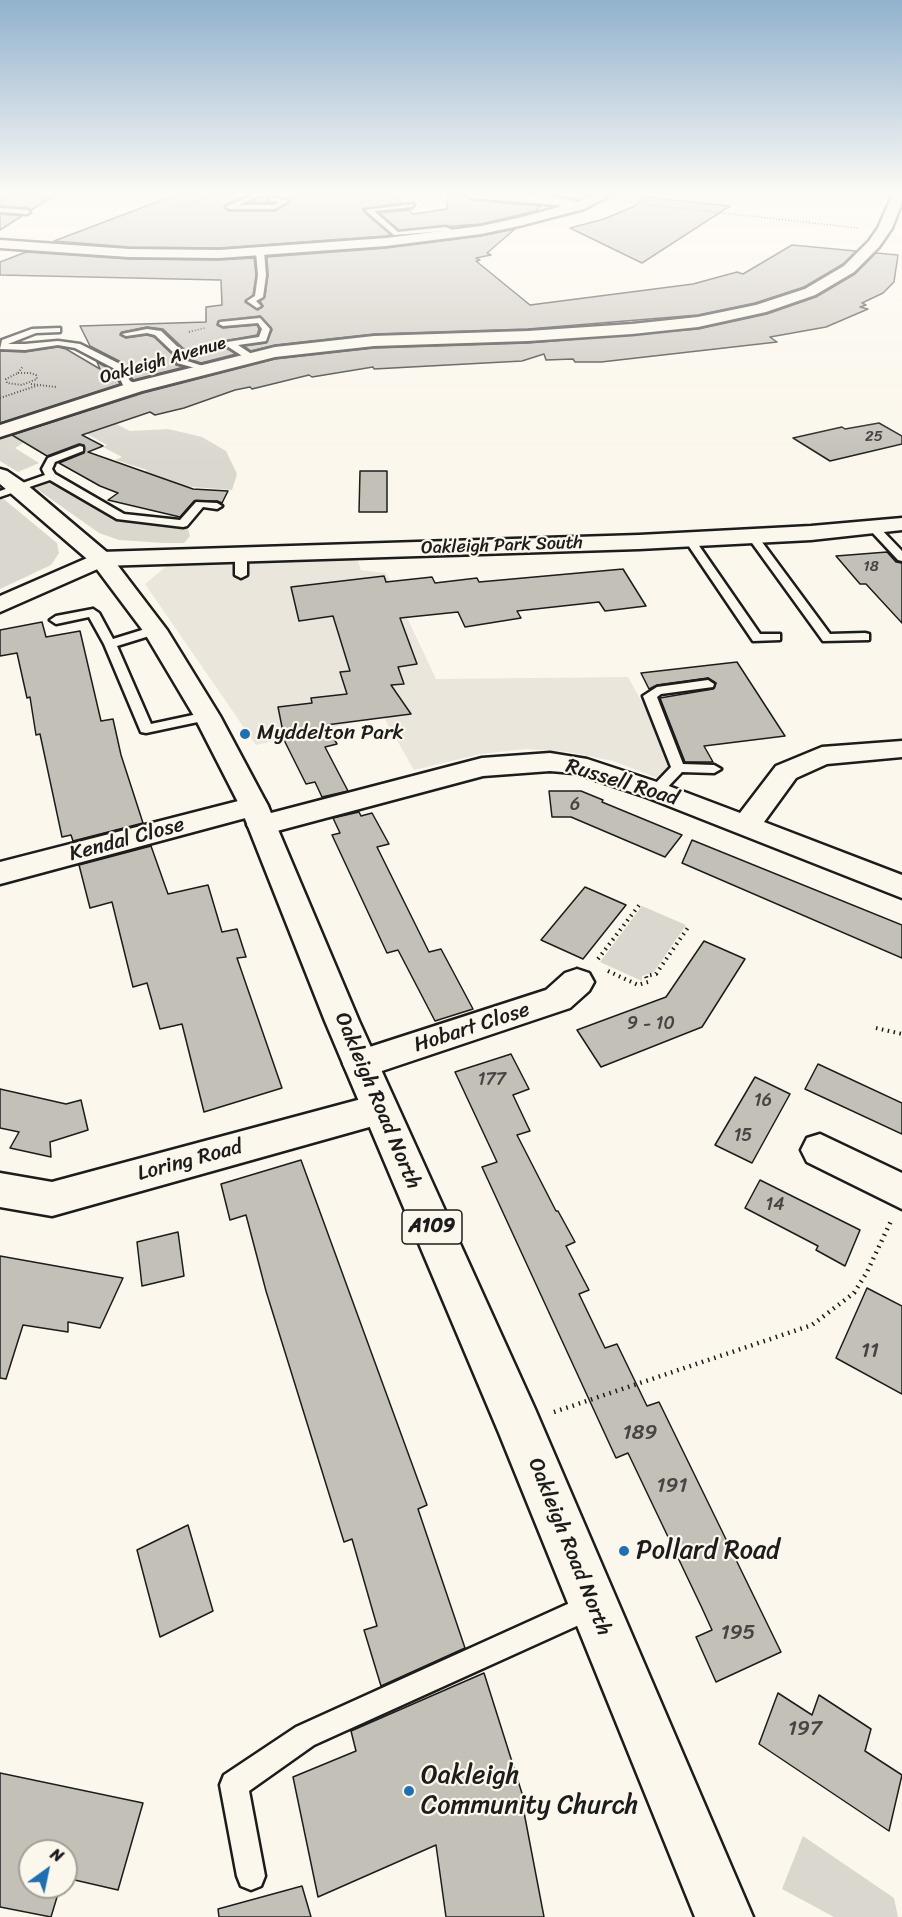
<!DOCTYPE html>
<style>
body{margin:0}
#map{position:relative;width:902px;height:1917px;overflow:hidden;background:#fbf7ec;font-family:Sriracha,sans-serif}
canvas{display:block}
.north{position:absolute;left:18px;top:1839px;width:60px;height:60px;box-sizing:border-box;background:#fbf7ec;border:2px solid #a29f99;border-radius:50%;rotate:33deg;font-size:16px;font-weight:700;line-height:24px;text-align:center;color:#1c1c1c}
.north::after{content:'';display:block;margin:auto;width:21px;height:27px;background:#1f6fb2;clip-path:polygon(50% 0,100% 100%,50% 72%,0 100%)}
</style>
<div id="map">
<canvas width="902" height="1917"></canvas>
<div class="north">N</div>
</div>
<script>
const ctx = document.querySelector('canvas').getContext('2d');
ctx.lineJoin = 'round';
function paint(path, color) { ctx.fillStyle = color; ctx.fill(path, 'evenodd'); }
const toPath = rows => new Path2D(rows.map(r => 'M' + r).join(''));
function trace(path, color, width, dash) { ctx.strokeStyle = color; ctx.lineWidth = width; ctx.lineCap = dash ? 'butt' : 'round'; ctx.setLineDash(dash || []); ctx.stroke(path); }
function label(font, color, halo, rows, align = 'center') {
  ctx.font = font + ' Sriracha,sans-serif'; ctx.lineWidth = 4.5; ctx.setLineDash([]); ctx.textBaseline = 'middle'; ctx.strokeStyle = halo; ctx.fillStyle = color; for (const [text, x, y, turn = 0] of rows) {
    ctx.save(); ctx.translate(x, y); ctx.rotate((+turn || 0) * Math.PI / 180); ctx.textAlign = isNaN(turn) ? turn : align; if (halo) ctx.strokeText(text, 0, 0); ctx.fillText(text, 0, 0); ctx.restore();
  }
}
paint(toPath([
 [357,558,361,570,386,573,436,679,628,677,678,768,665,781,613,761,568,752,526,749,481,754,414,770,383,716,256,745,145,584,169,564]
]), '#eae6dc');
paint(toPath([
 [86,408,130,431,168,429,202,437,226,451,237,474,232,490,179,486,140,475,147,470,115,460,122,457,103,447,107,445,69,424,37,434,15,448,39,463,18,472,0,461,0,435],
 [51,479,119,519,181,527,188,529,190,536,184,543,164,543,119,540,99,533,34,487,39,482],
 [0,496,57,543,59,553,51,565,0,589],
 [642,906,686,925,654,972,642,976,642,981,600,962],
 [803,1836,894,1898,898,1917,834,1917,782,1889]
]), '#dad7ce');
const building = toPath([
 [0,194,57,194,31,210,27,208,0,206,0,194],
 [178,194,250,194,225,205,224,208,229,211,275,211,290,202,289,199,272,195,267,201,271,203,249,203,264,194,391,194,402,203,363,209,364,212,391,235,386,236,219,248,129,247,54,241,178,194],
 [448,194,464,194,472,200,541,206,535,211,481,224,399,230,379,213,409,210,413,214,447,209,448,194],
 [644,197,730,206,642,263,570,228,604,219,635,206,644,197],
 [0,214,22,216,0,230,0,214],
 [515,229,487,253,491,255,476,258,480,260,476,261,530,305,693,284,737,272,743,274,792,245,856,251,843,264,804,287,755,303,698,315,528,329,374,334,275,345,251,351,244,346,266,343,272,330,260,316,218,321,217,325,223,328,257,325,259,329,257,335,225,341,226,348,236,354,201,363,186,358,184,349,163,329,147,327,122,332,120,335,126,338,147,335,154,337,173,355,176,365,184,367,133,380,123,363,90,346,80,326,206,322,206,307,222,305,221,280,0,275,0,262,26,252,129,259,219,260,254,258,256,275,253,295,245,302,258,310,263,306,260,301,265,297,268,275,267,257,386,248,481,236,515,229],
 [876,253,898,255,894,282,883,293,862,303,866,305,860,307,868,309,826,327,770,337,777,342,601,362,575,362,573,359,546,360,544,354,522,361,374,369,373,367,312,377,309,375,252,389,250,387,235,390,184,408,155,415,150,412,82,435,103,446,88,452,193,489,228,491,222,503,217,501,194,501,180,517,108,500,118,493,100,486,59,463,84,453,84,445,79,444,47,456,12,435,143,393,275,359,374,348,528,343,698,329,767,314,816,297,855,274,876,253],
 [58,347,66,349,100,369,97,362,113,371,120,384,0,423,0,351,25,352,58,347],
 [879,423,902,436,902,444,830,461,793,438,842,427,845,429,879,423],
 [360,471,387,471,387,512,359,512,360,471],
 [887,552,896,562,902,563,902,623,866,584,860,584,836,556,887,552],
 [623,569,646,606,605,611,599,602,517,611,521,618,465,627,458,612,400,618,417,664,398,667,404,684,391,685,411,714,326,725,337,744,325,747,348,791,322,797,315,782,306,784,285,742,278,707,312,703,311,698,347,694,340,672,350,671,333,616,299,621,291,587,384,576,386,582,432,577,435,583,477,578,479,582,623,569],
 [42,622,46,637,80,631,101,721,113,719,121,755,143,823,73,841,71,835,62,837,40,734,36,735,30,697,27,698,17,653,0,656,0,630,42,622],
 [737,662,785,736,704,746,713,762,685,762,660,698,713,689,716,683,708,678,657,685,649,689,641,673,737,662],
 [549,791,581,791,603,800,602,802,682,835,665,857,571,817,552,817,549,791],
 [359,812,361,816,372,813,389,844,377,847,429,952,441,949,473,1009,435,1021,398,950,387,953,332,835,340,833,333,818,359,812],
 [692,840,902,925,902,958,682,863,692,840],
 [151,846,168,894,208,885,222,932,237,929,246,957,237,958,282,1088,204,1112,182,1024,160,1029,147,983,133,987,112,902,90,908,79,865,151,846],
 [585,887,626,905,583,959,541,940,585,887],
 [704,941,745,959,702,1027,601,1067,577,1030,666,997,704,941],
 [511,1054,529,1089,513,1095,530,1131,517,1135,556,1211,558,1211,575,1242,566,1246,589,1290,579,1294,605,1348,617,1344,647,1406,659,1402,781,1652,716,1682,696,1637,712,1630,701,1606,628,1453,616,1458,482,1167,497,1162,455,1072,511,1054],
 [818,1064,902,1103,902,1134,805,1089,818,1064],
 [755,1077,790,1094,752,1163,715,1145,755,1077],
 [0,1089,66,1104,81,1100,88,1130,50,1142,51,1157,10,1148,19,1132,0,1128,0,1089],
 [301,1160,427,1505,418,1509,465,1648,381,1686,364,1630,377,1626,352,1539,344,1542,266,1291,246,1215,230,1220,221,1184,301,1160],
 [760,1180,860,1230,845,1266,816,1250,818,1246,745,1208,760,1180],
 [178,1232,184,1276,142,1286,137,1242,178,1232],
 [0,1256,123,1278,100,1328,68,1322,68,1332,23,1325,6,1379,0,1378,0,1256],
 [867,1288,902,1306,902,1394,836,1358,867,1288],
 [188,1525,213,1611,160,1637,137,1550,188,1525],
 [484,1673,526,1806,523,1807,544,1917,446,1917,436,1845,318,1897,293,1777,356,1751,351,1731,484,1673],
 [778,1693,812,1715,819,1695,871,1729,865,1751,902,1775,889,1831,759,1744,778,1693],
 [0,1773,143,1803,118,1890,66,1878,66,1851,30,1851,30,1887,60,1887,51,1917,0,1907,0,1773],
 [302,1886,311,1917,219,1917,218,1909,302,1886]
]);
paint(building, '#c3c0b8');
trace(building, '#1c1c1c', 1.5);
const lane = toPath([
 [255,194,262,194,239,205,274,205,279,202,269,200,271,197,288,201,275,209,229,209,226,207,255,194],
 [414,204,412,207,374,211,398,232,446,227,458,233,458,235,445,231,394,235,365,210,414,204],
 [0,208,27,210,30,212,27,214,0,212,0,208],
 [260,250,264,252,266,275,263,297,256,301,261,306,257,308,247,301,255,296,258,275,256,252,260,250],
 [260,318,270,329,266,341,238,345,253,355,253,359,247,359,227,346,227,342,259,337,262,329,258,323,223,326,219,324,220,322,260,318],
 [60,328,60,332,36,333,8,344,25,344,58,341,80,344,122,365,130,381,139,385,139,389,123,385,115,369,75,348,58,345,25,350,0,349,2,340,32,329,60,328],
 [147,329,161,331,182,351,184,360,206,367,206,371,177,363,175,354,155,335,147,333,126,336,122,334,147,329],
 [80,446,83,447,83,451,55,462,52,469,55,474,124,514,180,520,196,502,217,503,222,506,217,509,203,507,187,526,183,527,117,519,50,480,0,497,0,491,45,475,42,469,48,458,80,446],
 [874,525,878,526,902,551,902,561,898,560,870,530,870,526,874,525],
 [752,533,756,534,830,634,865,633,869,634,869,640,823,641,747,536,752,533],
 [689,536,693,537,760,634,780,634,780,640,753,641,684,539,689,536],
 [241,551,247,554,247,575,241,578,235,575,235,554,241,551],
 [93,609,99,613,113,639,155,626,161,630,159,633,117,646,151,724,207,712,214,716,212,719,146,733,141,732,104,644,89,617,56,624,50,620,56,616,93,609],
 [708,680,714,684,713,687,661,694,657,697,683,764,714,765,721,769,714,773,682,772,661,794,651,794,649,791,651,788,671,767,643,696,657,687,708,680],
 [592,1593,601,1597,605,1606,601,1615,314,1745,249,1791,265,1876,261,1886,251,1890,241,1886,237,1876,220,1785,224,1775,296,1727,592,1593]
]);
const street = toPath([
 [466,194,513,194,556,197,584,203,586,206,579,210,556,205,472,198,466,194],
 [893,194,902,194,902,202,892,228,879,247,854,272,815,295,766,312,698,327,632,334,528,341,374,346,275,357,142,391,0,437,0,425,130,383,275,347,374,336,528,331,632,324,698,317,756,305,805,289,844,266,869,241,878,228,893,194],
 [101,552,109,554,112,559,109,564,0,612,0,596,101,552],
 [902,741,902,757,827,764,796,778,764,822,902,875,902,898,646,797,574,773,550,771,483,776,262,835,252,832,247,825,252,818,482,758,550,753,587,759,666,785,740,813,776,766,822,747,902,741],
 [254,797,264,799,268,806,264,813,0,884,0,862,254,797],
 [577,969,589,973,594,982,589,991,570,1008,361,1078,348,1074,343,1064,348,1054,546,990,565,973,577,969],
 [380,1094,393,1098,398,1109,393,1120,380,1124,52,1216,0,1207,0,1173,52,1182,380,1094],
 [820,1134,902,1173,902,1209,807,1162,801,1150,807,1138,820,1134]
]);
const secondary = toPath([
 [596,194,612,194,584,209,519,226,481,234,386,246,219,258,129,257,0,248,0,240,129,249,219,250,386,238,481,226,518,218,574,203,596,194],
 [902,518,902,530,811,540,639,549,101,566,93,564,90,559,93,554,101,552,639,535,811,526,902,518]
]);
const primary = toPath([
 [0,469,7,471,26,484,109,554,167,630,220,716,268,806,359,1021,535,1409,753,1917,695,1917,499,1433,325,1021,240,806,194,716,144,632,93,564,0,484,0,469]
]);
trace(lane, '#1c1c1c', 5);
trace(street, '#1c1c1c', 5);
trace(secondary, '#1c1c1c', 5);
trace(primary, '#1c1c1c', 5);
trace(toPath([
 [43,201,49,201,50,197],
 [624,202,858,228],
 [178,205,185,207,211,196],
 [189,332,205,328]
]), '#1c1c1c', 1.5, [1, 2]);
trace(toPath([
 [189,332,192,331],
 [18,373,30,373,36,375,37,379,22,385,7,383,6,379,18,373],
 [18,373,23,366],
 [31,384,56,387],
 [0,398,39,385]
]), '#1c1c1c', 2, [1, 2]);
trace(toPath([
 [598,959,640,904],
 [608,971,638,985,648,982,646,976,656,974,689,926],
 [876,1028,902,1034]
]), '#1c1c1c', 4, [1.5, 4.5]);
trace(toPath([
 [554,1412,812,1325,854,1293,867,1272,891,1221]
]), '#1c1c1c', 4.5, [1.5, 5]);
paint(lane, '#fbf7ec');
paint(street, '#fbf7ec');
paint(secondary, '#fbf7ec');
paint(primary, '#fbf7ec');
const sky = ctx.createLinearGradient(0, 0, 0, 462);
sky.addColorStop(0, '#91b1cd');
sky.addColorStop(0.42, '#fdfbf6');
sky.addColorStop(1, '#fdfbf600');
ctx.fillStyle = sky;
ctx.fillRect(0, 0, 902, 462);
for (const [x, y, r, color] of [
 [245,734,6,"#1f6fb2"],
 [624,1551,6,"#1f6fb2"],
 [409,1791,6,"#1f6fb2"]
]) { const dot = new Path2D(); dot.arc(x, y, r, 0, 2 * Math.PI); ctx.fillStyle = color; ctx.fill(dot); trace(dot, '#fbf7ec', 2); }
label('15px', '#464543', null, [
 ["25",874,437],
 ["18",871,567]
]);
label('18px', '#1c1c1c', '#fbf7ec', [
 ["Oakleigh Avenue",163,361,-16],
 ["Oakleigh Park South",502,546,-2]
]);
label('18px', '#464543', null, [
 ["6",575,805],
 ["9 - 10",651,1024],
 ["177",492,1080],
 ["16",763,1101],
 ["15",743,1136],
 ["14",775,1205]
]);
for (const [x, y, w] of [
 [432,1227,60]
]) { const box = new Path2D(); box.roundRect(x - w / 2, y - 17, w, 34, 4.5); ctx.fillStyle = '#fbf7ec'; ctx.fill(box); trace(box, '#1c1c1c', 1.5); }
label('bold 20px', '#1c1c1c', null, [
 ["A109",432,1227]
]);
label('21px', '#1c1c1c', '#fbf7ec', [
 ["Myddelton Park",257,734]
], 'left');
label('21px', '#1c1c1c', '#fbf7ec', [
 ["Russell Road",622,783,17],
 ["Kendal Close",127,840,-15],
 ["Hobart Close",472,1028,-18],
 ["Oakleigh Road North",377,1101,67],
 ["Loring Road",190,1161,-15],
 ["Oakleigh Road North",569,1547,68]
]);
label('21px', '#464543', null, [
 ["11",870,1352],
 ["189",640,1434],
 ["191",672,1487],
 ["195",738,1634],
 ["197",805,1730]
]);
label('26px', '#1c1c1c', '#fbf7ec', [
 ["Pollard Road",636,1551],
 ["Oakleigh",421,1776],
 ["Community Church",421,1806]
], 'left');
</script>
